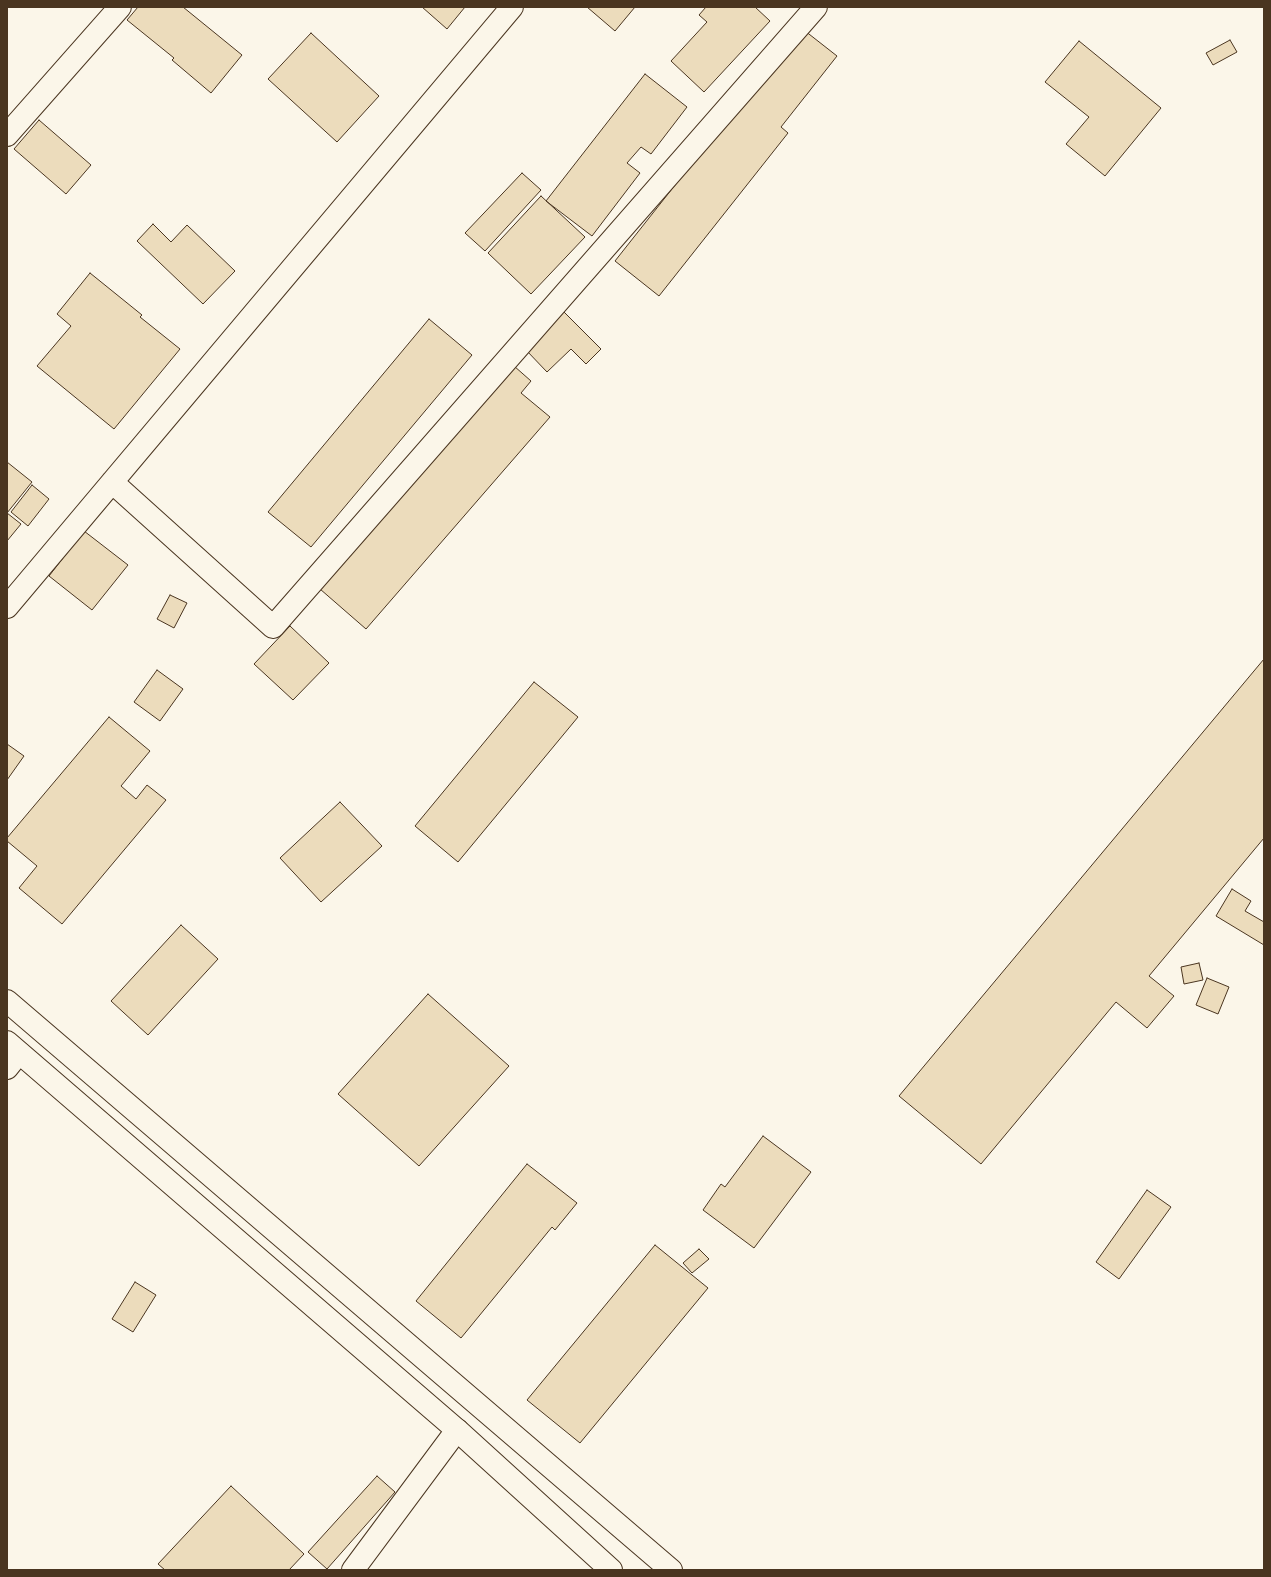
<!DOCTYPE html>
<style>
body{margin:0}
#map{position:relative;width:1271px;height:1577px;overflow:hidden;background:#fbf6e9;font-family:"Fira Sans Condensed",sans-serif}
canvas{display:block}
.frame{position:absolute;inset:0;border:8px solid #4a3520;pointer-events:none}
</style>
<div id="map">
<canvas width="1271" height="1577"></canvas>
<div class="frame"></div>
</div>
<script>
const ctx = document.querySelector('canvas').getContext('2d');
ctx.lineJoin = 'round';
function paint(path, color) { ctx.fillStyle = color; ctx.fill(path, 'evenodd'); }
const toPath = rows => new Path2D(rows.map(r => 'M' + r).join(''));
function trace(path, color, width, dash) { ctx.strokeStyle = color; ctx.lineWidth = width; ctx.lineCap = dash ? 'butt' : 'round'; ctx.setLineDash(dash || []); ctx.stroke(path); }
const building = toPath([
 [138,7,183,7,242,55,211,93,172,60,174,58,127,20,138,7],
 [422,7,465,7,447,29,422,7],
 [587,7,635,7,615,31,587,7],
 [706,7,755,7,770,21,704,92,671,61,707,22,699,15,706,7],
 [800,27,837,56,781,127,788,133,659,296,615,261,800,27],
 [311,33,379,96,337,142,268,79,311,33],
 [1230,40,1237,52,1213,65,1206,53,1230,40],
 [1079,41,1161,108,1105,176,1066,144,1089,117,1045,82,1079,41],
 [645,74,687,107,651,154,641,147,627,163,640,173,592,236,546,201,645,74],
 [39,120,91,165,66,194,14,149,39,120],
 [522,173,541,190,485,251,465,233,522,173],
 [541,196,585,237,531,294,488,253,541,196],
 [153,224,171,242,187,225,235,271,203,304,137,241,153,224],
 [90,273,142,315,140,317,180,349,114,429,37,366,71,326,57,314,90,273],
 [564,312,601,349,586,364,571,349,547,372,526,350,564,312],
 [429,319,472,355,311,547,268,512,429,319],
 [514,366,531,381,521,393,550,417,366,629,320,589,514,366],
 [7,462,32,482,7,513,7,462],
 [32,485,49,499,28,526,11,512,32,485],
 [7,513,21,524,7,541,7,513],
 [84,531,128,565,92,610,49,576,84,531],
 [170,595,187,603,174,628,157,619,170,595],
 [290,626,329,663,293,700,254,664,290,626],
 [1264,659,1264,838,1149,976,1174,996,1147,1028,1116,1002,981,1164,899,1096,1264,659],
 [157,670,183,689,160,721,134,702,157,670],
 [534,682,578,717,458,862,415,826,534,682],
 [109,717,150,751,121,786,136,799,147,785,166,800,62,924,19,888,37,866,7,841,7,838,109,717],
 [7,744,24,756,7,780,7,744],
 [340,802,382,846,321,902,280,858,340,802],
 [1232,889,1251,901,1245,911,1264,922,1264,945,1216,916,1232,889],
 [181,925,218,959,148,1035,111,1001,181,925],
 [1199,963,1203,980,1184,984,1181,967,1199,963],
 [1207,978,1229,987,1218,1014,1196,1005,1207,978],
 [428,994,509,1066,419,1166,338,1094,428,994],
 [763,1136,811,1172,754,1248,703,1210,721,1184,725,1187,763,1136],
 [527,1164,577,1203,555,1230,552,1227,461,1338,416,1301,527,1164],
 [1147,1190,1171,1207,1119,1279,1096,1262,1147,1190],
 [655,1245,708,1288,580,1443,527,1400,655,1245],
 [699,1249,709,1259,692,1273,683,1263,699,1249],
 [135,1282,156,1295,133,1332,112,1319,135,1282],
 [377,1476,395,1492,327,1569,308,1552,377,1476],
 [231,1486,304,1554,289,1570,165,1570,158,1564,231,1486]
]);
paint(building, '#ecdcbc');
trace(building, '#4a3520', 1);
const minor = toPath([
 [7,135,120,7],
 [112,482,273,627,816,7],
 [7,607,512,7],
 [7,1068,19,1053],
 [353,1570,457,1430]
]);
const major = toPath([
 [7,1001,671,1570],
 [7,1042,457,1430,611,1570]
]);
trace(minor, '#4a3520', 24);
trace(major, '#4a3520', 24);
trace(minor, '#fbf6e9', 22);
trace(major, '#fbf6e9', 22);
</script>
